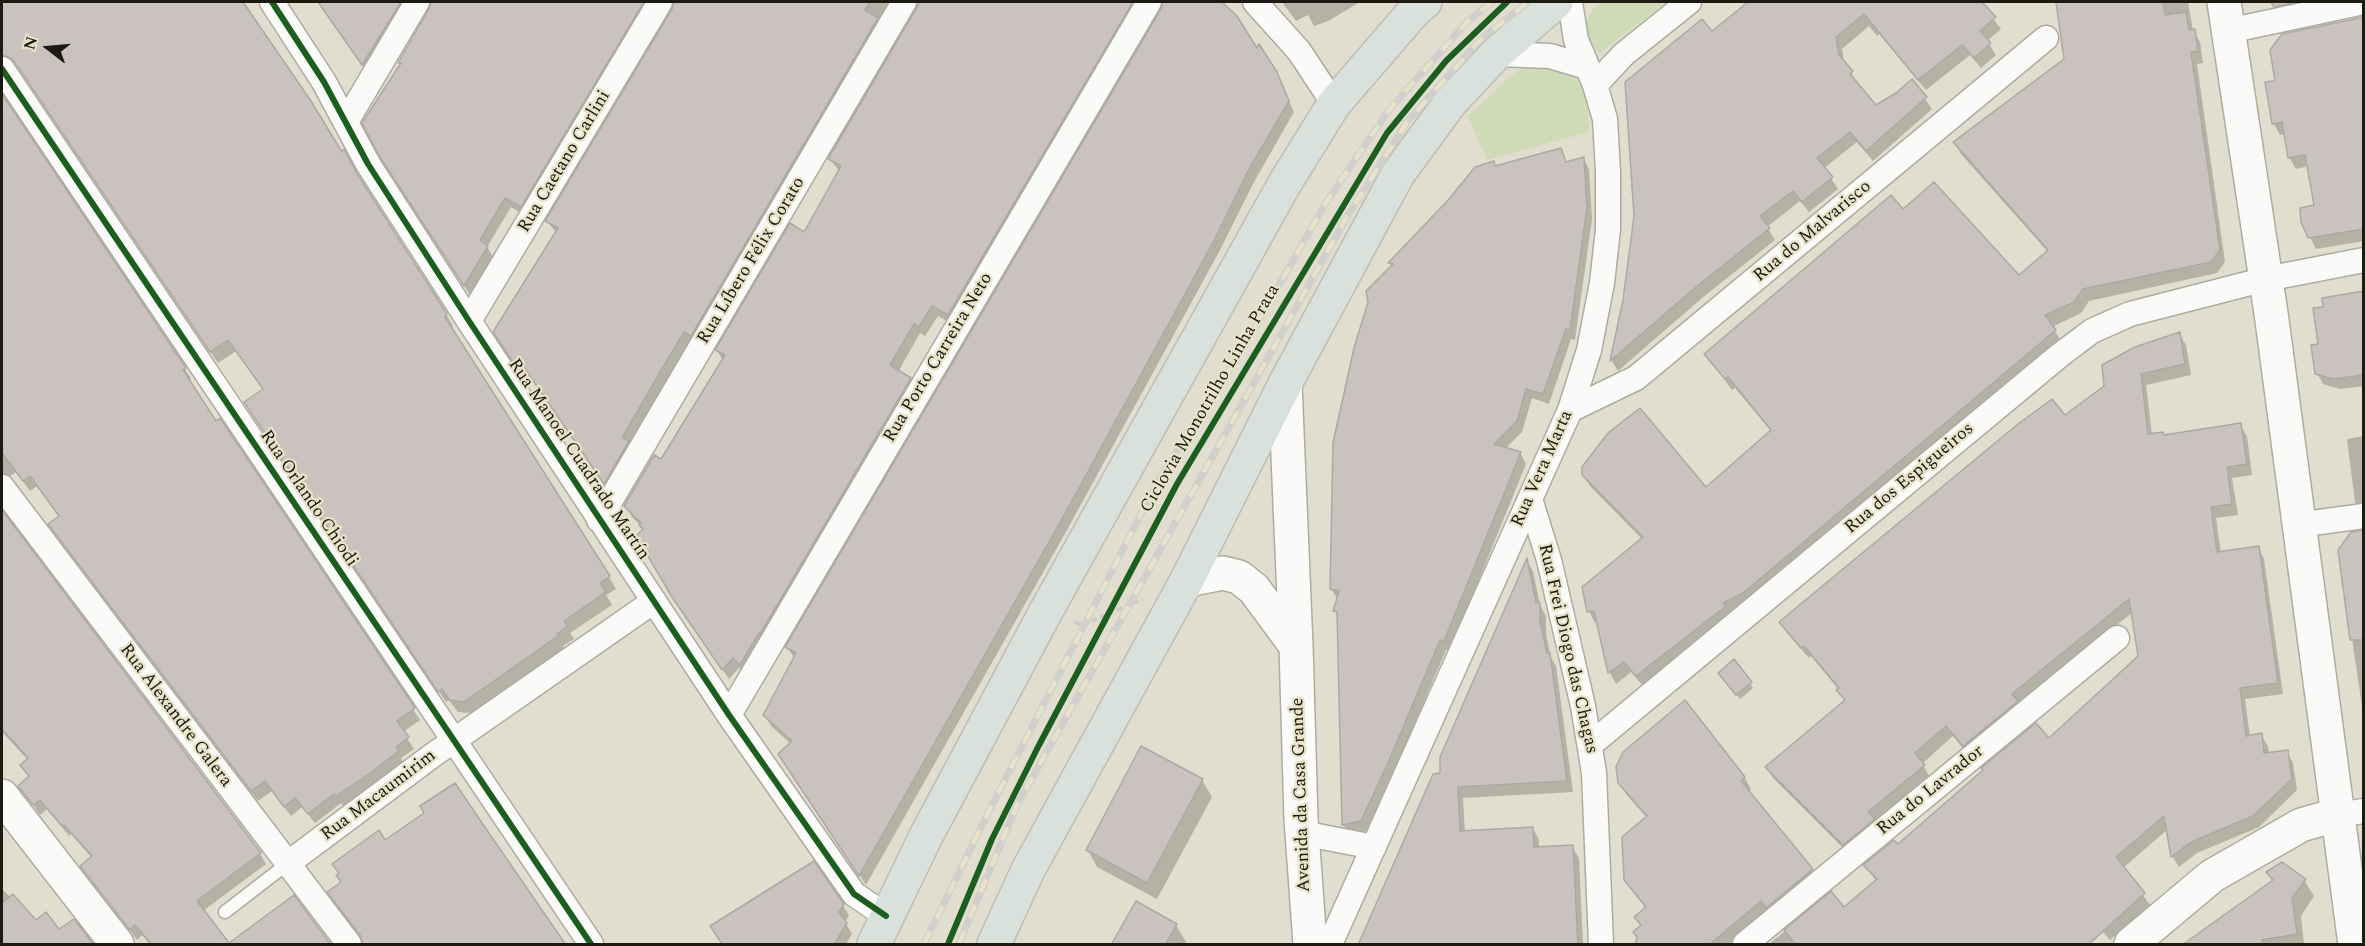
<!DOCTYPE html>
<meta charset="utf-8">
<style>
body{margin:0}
#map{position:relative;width:2365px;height:946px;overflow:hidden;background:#e1decf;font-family:Spectral,serif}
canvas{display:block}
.frame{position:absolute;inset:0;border:3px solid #1c1a11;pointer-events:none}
.north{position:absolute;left:18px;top:18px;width:60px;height:60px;-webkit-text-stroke:4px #e8e3c8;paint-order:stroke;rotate:286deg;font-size:16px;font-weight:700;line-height:24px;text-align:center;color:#1c1a11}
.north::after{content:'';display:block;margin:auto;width:21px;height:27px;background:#1c1a11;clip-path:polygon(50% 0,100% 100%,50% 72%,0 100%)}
</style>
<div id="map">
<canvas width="2365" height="946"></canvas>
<div class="frame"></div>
<div class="north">N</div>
</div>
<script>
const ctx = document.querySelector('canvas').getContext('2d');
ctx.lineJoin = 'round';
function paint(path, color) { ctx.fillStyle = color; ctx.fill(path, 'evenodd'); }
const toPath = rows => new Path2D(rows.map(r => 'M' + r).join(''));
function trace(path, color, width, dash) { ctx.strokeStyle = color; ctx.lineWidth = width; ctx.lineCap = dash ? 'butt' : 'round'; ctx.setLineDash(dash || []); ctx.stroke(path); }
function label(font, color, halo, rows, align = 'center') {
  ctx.font = font + ' Spectral,serif'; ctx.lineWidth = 4.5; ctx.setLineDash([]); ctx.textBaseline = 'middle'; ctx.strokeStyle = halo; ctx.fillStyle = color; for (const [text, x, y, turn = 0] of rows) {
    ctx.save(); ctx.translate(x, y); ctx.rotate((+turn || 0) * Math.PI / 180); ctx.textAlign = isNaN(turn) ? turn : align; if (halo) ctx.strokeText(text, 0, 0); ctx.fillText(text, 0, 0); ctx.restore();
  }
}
paint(toPath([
 [1603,2,1667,2,1600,53,1593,48,1586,40,1583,27,1593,9],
 [1530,63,1574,74,1587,100,1589,132,1487,160,1468,116,1509,78]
]), '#cfdab6');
paint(toPath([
 [2,2,241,2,315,110,446,314,453,326,451,330,609,577,616,589,606,595,612,605,570,633,574,639,563,646,564,648,471,713,458,712,449,700,446,702,252,414,246,403,264,390,236,351,218,363,82,161,81,145,2,26],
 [318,2,417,2,368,74],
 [433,2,657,2,527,217,511,207,487,247,493,257,470,295,388,168,401,66,399,63,431,10],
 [676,2,901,2,697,346,690,342,664,385,629,445,634,453,610,493,530,375,526,380,501,342,557,234,547,221,674,10],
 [920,2,1146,2,954,325,938,316,925,336,920,333,898,372,910,379,916,389,746,674,739,668,729,679,680,607,642,527,632,517,626,506,662,461,723,361,717,350,805,234,839,171,830,159,918,10],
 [1165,2,1220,2,1236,17,1257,51,1276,73,1294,112,1254,182,1220,250,1067,530,866,885,786,765,791,744,771,726,765,715,795,659,787,647,1163,10],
 [1282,2,1360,2,1328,21,1314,26,1308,15,1296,21],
 [1750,2,1980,2,2001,29,1987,41,1996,55,1981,68,1970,55,1926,90,1879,34,1877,36,1869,26,1842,49,1844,63,1851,72,1857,84,1876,107,1897,94,1912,81,1932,109,1873,161,1857,142,1824,168,1838,189,1809,212,1800,201,1767,227,1775,240,1702,298,1618,371,1612,361,1623,307,1712,33],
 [2058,2,2188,2,2193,31,2200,42,2203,63,2197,64,2225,262,2217,273,2089,301,2081,313,2052,327,2062,342,1749,604,1729,614,1731,618,1643,686,1631,672,1616,684,1610,673,1598,622,1595,623,1589,611,1643,540,1590,486,1583,474,1706,489,1772,432,1735,388,1732,390,1706,355,1903,211,2019,277,2048,252,1961,154,1955,143,2066,59],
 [2272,2,2357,2,2282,17],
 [2364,18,2364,241,2316,249,2302,221,2316,206,2308,166,2296,169,2289,157,2285,134,2280,135,2274,124,2267,83,2277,82],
 [2,100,185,369,191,379,188,381,216,423,220,421,420,720,403,732,414,749,401,758,403,762,375,784,343,806,341,803,315,823,302,807,291,816,272,791,258,801,56,535,50,525,60,517,37,486,30,491,16,472,2,482],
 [1560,149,1567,163,1583,158,1589,169,1592,219,1575,340,1571,339,1549,404,1532,398,1522,432,1505,449,1520,453,1526,464,1450,651,1446,650,1393,774,1366,831,1349,835,1343,824,1339,617,1335,611,1338,600,1331,588,1392,267,1390,264,1451,199,1496,167],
 [2364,292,2364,386,2340,389,2323,384,2317,373,2325,309],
 [2179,334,2186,345,2191,375,2146,385,2152,435,2164,436,2240,425,2247,436,2252,475,2232,478,2238,515,2216,518,2221,553,2258,548,2264,559,2283,694,2245,699,2250,737,2261,735,2268,746,2269,754,2287,752,2293,763,2297,790,2259,827,2197,853,2179,867,2172,856,2168,829,2123,868,2150,905,2110,940,2102,931,2086,944,1769,944,1831,894,1844,909,1877,882,1865,866,1897,846,2049,740,2140,656,2133,612,2018,705,1970,757,1953,736,1922,764,1930,777,1850,855,1773,778,1766,767,1845,702,1839,690,1811,656,1809,658,1787,633,1781,622],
 [2364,436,2364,513,2361,513,2355,502,2347,439],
 [2,526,260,854,266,864,203,911,228,944,150,944,142,935,137,940,82,866,92,858,71,834,69,836,47,809,40,815,20,786,29,778,22,765,28,760,3,733,2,735],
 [2364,531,2364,720,2339,550],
 [1527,562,1533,571,1540,605,1546,616,1546,634,1551,658,1556,666,1573,792,1463,798,1465,832,1533,828,1539,840,1539,849,1572,847,1579,858,1583,944,1360,944,1441,775],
 [1723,678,1750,683,1753,688,1740,699],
 [1744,777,1751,789,1748,792,1812,870,1819,881,1742,944,1637,944,1641,927,1636,917,1646,909,1625,879,1647,818,1626,794,1619,782],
 [1202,780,1212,797,1157,899,1097,867,1088,850],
 [2268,872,2304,880,2314,896,2301,916,2304,944,2191,944,2273,882],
 [2,889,36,922,92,944,2,944],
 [842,904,849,915,845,922,852,934,846,944,723,944],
 [1176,925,1186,942,1185,944,1113,944]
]), '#0003');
const building = toPath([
 [2,2,243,2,311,101,342,152,344,149,356,172,447,314,445,317,610,576,600,583,606,592,564,621,568,626,557,634,558,636,464,702,449,700,442,689,438,692,244,402,263,389,228,340,210,352,14,61,9,57,2,55,2,2],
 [318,2,401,2,362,65,318,2],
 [431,2,644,2,521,207,505,198,480,240,488,246,464,286,380,157,362,123,401,63,398,63,429,9,431,2],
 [674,2,870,2,865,10,878,18,691,336,684,332,659,374,622,438,629,441,604,484,523,366,519,371,493,332,558,228,545,221,672,9,674,2],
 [920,2,1133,2,948,315,932,306,919,327,914,324,890,365,911,378,760,634,759,633,740,665,733,658,722,670,672,597,636,536,643,529,639,525,641,523,624,506,654,455,661,459,725,355,715,350,790,223,804,232,841,166,828,159,920,2],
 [1163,2,1222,2,1237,16,1257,48,1259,44,1277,72,1289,101,1248,171,1215,239,1062,519,859,876,778,754,792,741,763,715,796,653,785,647,1161,9,1163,2],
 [1748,2,1982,2,1996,17,1980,31,1991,43,1974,58,1962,45,1918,80,1864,14,1836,37,1839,55,1853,71,1850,74,1876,105,1896,93,1912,79,1927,97,1866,151,1850,132,1817,158,1833,177,1802,202,1793,191,1760,216,1770,228,1696,287,1610,361,1623,300,1634,216,1625,82,1702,19,1712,31,1748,2],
 [2056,2,2163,2,2165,15,2186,12,2189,30,2195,29,2198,51,2191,52,2220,250,2211,262,2083,289,2074,302,2045,315,2056,330,1743,593,1723,603,1726,606,1636,676,1624,662,1608,673,1594,611,1587,612,1582,587,1643,537,1582,475,1582,467,1608,433,1640,408,1706,487,1771,430,1728,377,1725,379,1704,354,1891,195,1903,209,1934,182,2019,275,2048,250,1953,142,2064,59,2056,2],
 [2271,2,2298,2,2274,7,2271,2],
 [2364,17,2364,229,2308,238,2301,222,2300,208,2314,205,2305,155,2288,158,2282,122,2272,124,2265,82,2275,81,2270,50,2282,34,2364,17],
 [2,94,186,368,183,370,216,421,220,418,415,708,397,721,409,737,396,747,399,751,369,774,336,796,334,794,308,814,295,798,284,807,265,781,251,791,48,524,59,516,30,476,23,481,2,453,2,94],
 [1561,148,1566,162,1584,157,1587,207,1570,330,1566,329,1543,394,1526,389,1517,421,1494,444,1521,452,1444,641,1440,640,1388,763,1361,821,1342,825,1337,612,1333,611,1339,591,1330,589,1333,443,1354,348,1368,302,1366,291,1393,264,1388,263,1450,198,1475,167,1494,161,1495,166,1561,148],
 [2364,291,2364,375,2333,379,2315,374,2311,345,2318,344,2313,308,2323,307,2322,298,2364,291],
 [2180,332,2185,364,2141,374,2148,434,2163,432,2164,435,2241,423,2247,464,2227,467,2232,504,2211,507,2217,552,2259,546,2278,683,2240,688,2246,736,2262,733,2264,753,2288,750,2292,779,2253,816,2191,842,2171,857,2164,816,2116,857,2145,893,2088,945,1796,945,1784,930,1831,891,1844,907,1877,879,1863,865,1894,840,1898,844,1983,770,1981,768,2036,723,2049,738,2138,656,2129,599,2012,694,2018,701,1963,746,1946,726,1915,753,1925,765,1868,812,1875,819,1843,845,1765,767,1845,700,1836,690,1839,688,1804,646,1801,648,1779,622,2018,424,2052,399,2065,415,2104,386,2102,365,2135,347,2180,332],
 [2,510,261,853,197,901,214,923,229,943,294,895,331,945,152,945,135,925,130,930,80,866,92,856,64,825,62,826,40,800,33,805,18,786,29,776,20,765,28,758,2,729,2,510],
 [2364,530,2364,640,2350,640,2338,550,2351,532,2364,530],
 [1527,558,1536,602,1540,603,1540,622,1547,653,1550,653,1567,781,1458,787,1460,831,1533,827,1534,847,1573,845,1578,945,1358,945,1433,774,1440,773,1440,757,1527,558],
 [1734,659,1752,682,1736,695,1718,673,1734,659],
 [1685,700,1745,777,1741,781,1813,869,1766,908,1761,901,1709,945,1635,945,1637,937,1633,932,1641,925,1634,917,1646,907,1624,880,1622,837,1647,816,1618,783,1616,767,1623,752,1685,700],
 [1141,746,1203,779,1147,883,1086,850,1141,746],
 [455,783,482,823,566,945,363,945,360,935,327,892,341,882,336,875,339,873,332,864,379,830,385,840,424,813,420,806,455,783],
 [814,861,844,904,839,912,847,923,834,945,723,945,710,926,814,861],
 [2282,862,2306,879,2292,898,2297,934,2262,940,2263,945,2182,945,2273,880,2266,872,2282,862],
 [13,894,36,920,46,912,59,929,74,919,94,945,2,945,2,903,13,894],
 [1136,901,1177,924,1165,945,1111,945,1136,901]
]);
paint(building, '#c9c2be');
trace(building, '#aea8a3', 1.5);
const lane = toPath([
 [225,912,287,864]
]);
const street = toPath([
 [272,2,324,82,368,164,469,321,729,715,854,894,886,916],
 [1255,2,1299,51,1334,104],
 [2228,31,2364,2],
 [1496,54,1550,56,1587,67],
 [2,69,591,944],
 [1595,85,1624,54,1689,2],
 [346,122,417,2],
 [469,321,660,2],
 [1570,410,1636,378,2046,38],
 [2,487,349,944],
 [1530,499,1549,560,1583,706,1594,773,1601,944],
 [599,520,904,2],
 [2298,525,2364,516],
 [729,715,1149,2],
 [1590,745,2060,355,2092,331,2130,314,2266,279,2364,260],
 [2336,815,2364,811],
 [1302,833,1374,847],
 [287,864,433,755,654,601],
 [1330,944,1570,410,1589,350,1602,283,1608,229,1608,172,1605,119,1595,85,1576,40,1570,2],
 [1745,944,2117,638]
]);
const secondary = toPath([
 [2224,2,2271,313,2355,944],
 [1285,384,1296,646,1301,819,1310,944],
 [1187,580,1223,573,1239,577,1254,589,1296,646],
 [2,796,117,944],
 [2131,944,2212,876,2301,825,2336,815]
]);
const primary = toPath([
 [874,944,926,836,1045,613,1285,183,1334,104,1415,10,1425,2],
 [994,944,1028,870,1187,580,1285,384,1398,174,1450,103,1496,54,1556,2]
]);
trace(lane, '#aeaca0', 15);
trace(street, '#aeaca0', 27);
trace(secondary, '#aeaca0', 36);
trace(primary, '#bfbdb5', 36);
trace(toPath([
 [1075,622,1082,625,1143,599]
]), '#cccbc7', 4, [6, 3]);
trace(lane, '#fafaf8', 12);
trace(street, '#fafaf8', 24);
trace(secondary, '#fafaf8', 33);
trace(primary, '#d8e1dc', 33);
const rail = toPath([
 [924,944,993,803,1159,479,1241,352,1327,201,1389,110,1467,22,1492,2],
 [959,944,1017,805,1348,215,1407,122,1481,39,1528,2]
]);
trace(rail, '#cfcfcb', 7);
trace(rail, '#e8e3c8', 4.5, [14]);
trace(toPath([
 [272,2,324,82,368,164,469,321,729,715,854,894,886,916],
 [2,69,591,944],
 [948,944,992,839,1038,747,1177,484,1387,133,1446,61,1507,2]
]), '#1b5e20', 6);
label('18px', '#1c1a11', '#e8e3c8', [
 ["Rua Caetano Carlini",565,162,-59],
 ["Rua do Malvarisco",1813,232,-40],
 ["Rua Líbero Félix Corato",752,261,-59],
 ["Rua Porto Carreira Neto",939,358,-59],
 ["Ciclovia Monotrilho Linha Prata",1211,399,-60],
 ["Rua Manoel Cuadrado Martín",578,460,56],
 ["Rua Vera Marta",1543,469,-66],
 ["Rua dos Espigueiros",1910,479,-40],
 ["Rua Orlando Chiodi",308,499,56],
 ["Rua Frei Diogo das Chagas",1567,649,77],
 ["Rua Alexandre Galera",175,716,53],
 ["Rua do Lavrador",1931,791,-39],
 ["Avenida da Casa Grande",1302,795,-92],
 ["Rua Macaumirim",379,796,-37]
]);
</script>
